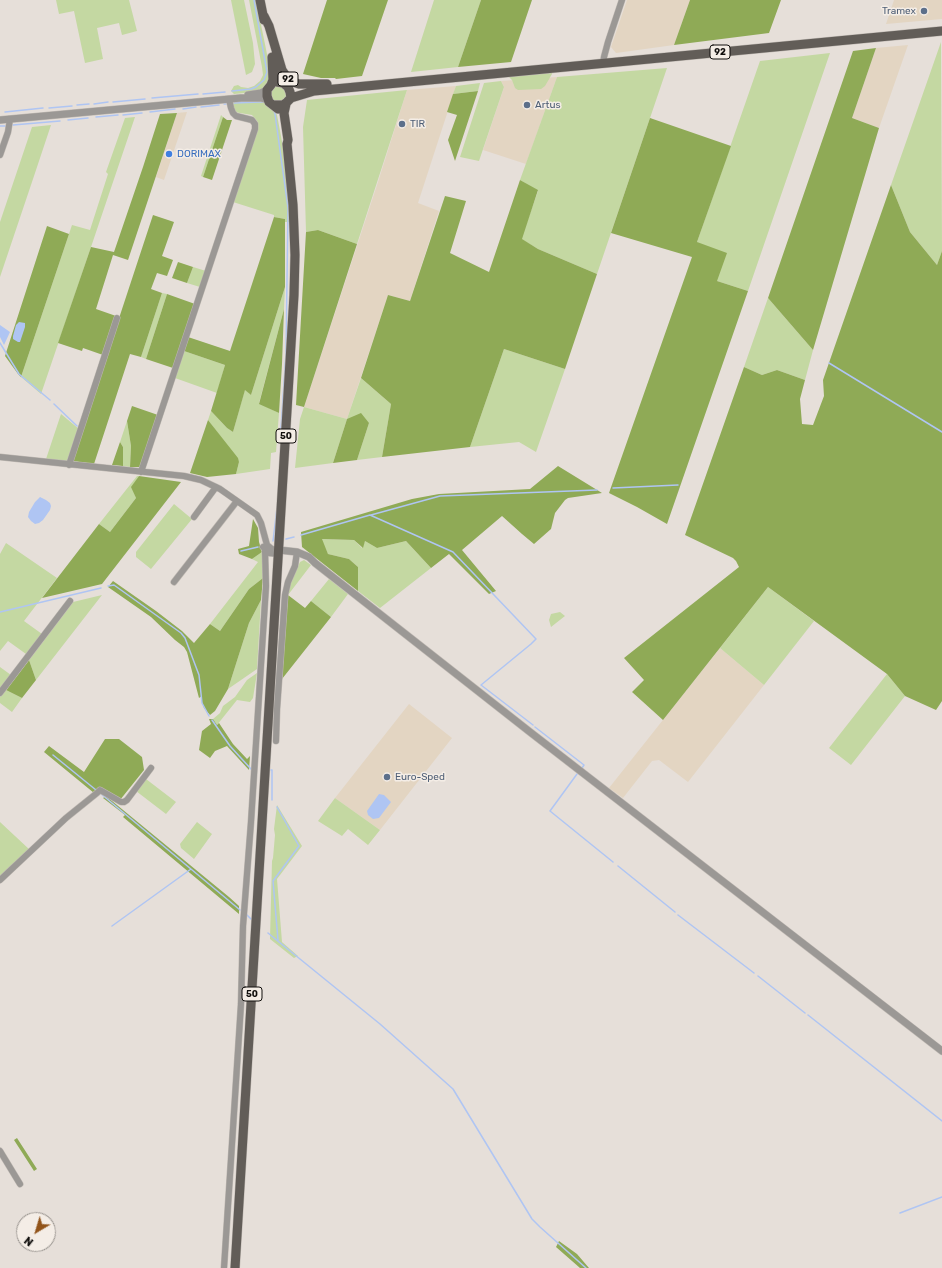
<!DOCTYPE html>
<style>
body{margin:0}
#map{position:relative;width:942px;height:1268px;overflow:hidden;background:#e6dfd9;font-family:Rubik,sans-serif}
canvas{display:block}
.north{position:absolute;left:16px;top:1212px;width:40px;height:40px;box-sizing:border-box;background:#f4ede6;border:1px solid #99948f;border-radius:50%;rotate:218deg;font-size:11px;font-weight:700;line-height:16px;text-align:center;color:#110f0d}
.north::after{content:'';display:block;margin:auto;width:14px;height:18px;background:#92541a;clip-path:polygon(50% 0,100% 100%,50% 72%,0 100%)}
</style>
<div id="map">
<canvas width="942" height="1268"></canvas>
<div class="north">N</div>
</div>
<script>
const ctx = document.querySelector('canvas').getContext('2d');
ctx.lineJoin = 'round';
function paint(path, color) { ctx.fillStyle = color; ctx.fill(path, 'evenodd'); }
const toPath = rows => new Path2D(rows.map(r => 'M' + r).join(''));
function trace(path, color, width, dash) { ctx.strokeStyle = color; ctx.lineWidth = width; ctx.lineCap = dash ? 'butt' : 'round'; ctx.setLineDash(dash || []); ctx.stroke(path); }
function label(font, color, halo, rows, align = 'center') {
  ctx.font = font + ' Rubik,sans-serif'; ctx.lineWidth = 3; ctx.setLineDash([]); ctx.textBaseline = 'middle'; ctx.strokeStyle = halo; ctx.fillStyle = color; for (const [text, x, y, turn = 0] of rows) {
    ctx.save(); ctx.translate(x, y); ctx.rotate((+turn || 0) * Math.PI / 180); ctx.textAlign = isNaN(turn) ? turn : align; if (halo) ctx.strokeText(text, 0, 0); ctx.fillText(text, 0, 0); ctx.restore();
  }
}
paint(toPath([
 [627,0,690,0,674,45,616,53,611,47],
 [894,0,942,0,942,19,886,24],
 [908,45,879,128,852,118,876,48],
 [557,77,526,164,483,150,504,87,501,81],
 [456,86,418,203,439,211,410,301,388,295,347,419,304,407,378,182,407,90],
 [187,112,164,180,156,177,177,113],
 [720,648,764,685,688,782,659,760,652,761,623,798,609,788],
 [409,704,452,738,380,830,335,798]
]), '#e3d5c2');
paint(toPath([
 [56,0,129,0,137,31,122,35,119,23,97,28,103,59,85,63,74,11,59,14],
 [231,0,244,0,253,43,255,64,252,72,246,75],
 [249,0,256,0,268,59,269,73,269,81,265,87,256,92,234,94,231,91,234,86,238,85,241,87,248,88,254,86,260,81,263,75,262,67],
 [434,0,481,0,458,67,411,72],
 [941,42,942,251,937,265,910,232,891,185],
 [830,53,748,291,717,281,697,242,760,61],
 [667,68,597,274,538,249,521,239,538,191,520,180,557,77],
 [552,72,552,74,545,86,541,89,518,90,515,88,512,80,509,77,514,76],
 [501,81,504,87,479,161,460,157,484,83],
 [480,83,478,91,453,94,456,86],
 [276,85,286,88,286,99,278,103,274,102,270,94],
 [407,90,357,244,318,230,306,232,303,127,307,100],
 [246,101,262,101,275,111,277,115,284,152,291,222,285,222,285,219,274,217,274,215,233,202,258,125,257,121,252,115,234,112,232,104,235,102],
 [221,115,223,117,203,177,201,176],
 [135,117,91,247,41,394,21,377,72,225,90,230,108,174,106,172,125,118],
 [51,125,33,179,0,277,0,222,32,127],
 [193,267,206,271,200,287,187,283],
 [285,287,284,309,259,403,279,413,276,452,271,453,270,469,236,474,239,462,208,420,211,411,227,428,233,432,245,389,251,395],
 [162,293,167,294,146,359,141,357],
 [768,298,813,350,805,380,777,370,762,375,744,367],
 [504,349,565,369,536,452,519,442,470,447],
 [184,351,225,365,217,393,175,378],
 [361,378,391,404,382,457,357,460,369,423,347,419,333,463,295,468,300,419,304,407,347,419],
 [61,414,79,429,67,461,46,459],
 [127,421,131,446,130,467,123,466,123,447,120,442],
 [137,476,139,476,132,487,136,498,110,532,99,524],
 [174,504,192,519,151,569,136,557,136,552],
 [321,539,354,540,362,548,365,541,377,548,406,541,431,568,380,608,358,591,358,567,349,559,328,554],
 [6,543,57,578,24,621,42,634,26,654,8,641,0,651,0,554],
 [262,552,264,571,263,578,249,589,220,631,210,624,258,562,252,559],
 [304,560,311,565,288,595,291,581,300,562],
 [329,579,348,594,331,617,311,601],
 [768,587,814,621,764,685,720,648],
 [102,595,36,680,29,660,73,602],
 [261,600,257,669,228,689,249,623],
 [560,612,565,616,551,627,549,620,551,614],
 [0,667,11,675,0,688],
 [257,673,253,698,250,702,237,700,217,725,213,719,220,713,223,706,235,697,247,680],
 [887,674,905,696,851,765,829,748],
 [6,690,22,698,12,712,0,703,0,697],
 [146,779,176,802,166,814,136,791],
 [335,798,380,830,368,845,348,829,342,836,318,821],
 [277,805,302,846,277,879,282,942,298,956,294,958,270,939,272,861,273,858,275,835,274,829],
 [0,822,30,850,1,875,0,875],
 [197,822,212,834,194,859,181,848,180,844]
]), '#c4d8a2');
paint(toPath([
 [327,0,388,0,362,76,336,79,335,78,321,78,303,74],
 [481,0,532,0,511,62,458,67],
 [690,0,781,0,769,33,674,45],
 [876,48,852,118,879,128,813,350,768,298,853,51],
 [478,91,455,161,448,140,457,115,447,112,453,94],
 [177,113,128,260,113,255,96,309,116,316,103,355,83,348,82,351,58,343,91,247,114,252,143,167,160,114],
 [223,117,227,120,232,120,212,180,203,177],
 [650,118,731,146,697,242,727,253,717,281,748,291,667,524,637,507,609,493,692,257,611,233],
 [520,180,538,190,522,239,538,249,597,274,565,369,504,349,470,447,382,457,391,404,361,378,388,295,410,301,445,196,466,201,450,253,489,272],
 [891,185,910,232,937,265,942,251,942,701,936,710,905,696,887,674,768,587,663,720,632,692,644,680,624,658,739,567,736,561,733,558,685,535,744,367,762,375,777,370,805,380,800,399,802,424,813,425,824,396,823,380],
 [153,215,174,222,162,256,173,260,167,276,157,273,151,289,162,293,141,357,130,354,94,464,72,461],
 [274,217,285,219,285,287,251,395,245,390,233,432,227,428,211,411,225,365,184,351,188,337,230,351],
 [47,226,69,234,21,377,18,374,5,356],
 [318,230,357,244,304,407,296,405,306,232],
 [178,262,193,267,187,283,172,278],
 [167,294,195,304,173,368,146,359],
 [284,309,282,364,279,413,259,404],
 [132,406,158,415,141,467,130,467,131,446,127,421],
 [361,413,369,423,357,460,333,463,347,419],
 [208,420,238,458,239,462,236,474,207,477,190,473],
 [120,442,123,447,123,466,112,465],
 [558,466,602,493,568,498,565,500,555,513,551,529,534,544,522,534,502,516,462,550,496,591,489,594,449,554,431,568,406,541,377,548,365,541,363,548,354,540,322,539,328,554,349,559,358,567,358,591,302,547,301,532,412,499,439,494,530,489],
 [139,476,181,482,102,584,42,598,99,524,110,532,136,498,131,487],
 [253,519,258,528,259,542,262,552,252,559,239,554,238,549,249,546],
 [263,578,261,600,249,623,228,689,215,711,210,715,204,708,202,702,202,696,199,698,187,652,184,647,175,640,151,617,108,587,113,581,156,611,182,631,194,643,210,624,220,631,249,589],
 [288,595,305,608,311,601,331,617,282,679],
 [29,660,36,680,22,698,6,690],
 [209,719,213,719,217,725,219,723,233,744,247,759,250,756,249,770,227,746,215,751,210,758,199,750,202,731,211,724],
 [105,739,119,739,142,757,144,770,120,800,102,789,94,793,44,752,49,746,84,772],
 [106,796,229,897,239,906,239,914,123,817,125,815,103,798],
 [17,1138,37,1169,34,1171,14,1140],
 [559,1241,577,1254,589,1268,580,1268,556,1247]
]), '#8faa56');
paint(toPath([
 [19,322,25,323,25,327,20,342,18,342,13,339,13,336,16,325],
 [0,325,10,332,4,345,0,337],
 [40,497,46,500,50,503,51,506,50,510,43,520,39,523,35,524,31,521,28,517,29,512,35,502],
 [379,794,384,795,391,802,379,818,373,819,368,815,367,811]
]), '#afc5f3');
trace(toPath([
 [232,91,251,89,256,87,264,80,267,72,254,0],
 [203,94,225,92],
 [152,98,198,94],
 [113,102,145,99],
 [234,103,259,102,263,102],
 [94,104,108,102],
 [224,104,226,104],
 [77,105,89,104],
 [201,107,219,105],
 [49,108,72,106],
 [183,109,196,107],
 [274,111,275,114,288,208,286,353,281,428],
 [5,112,43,108],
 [150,112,175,109],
 [123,115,142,113],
 [96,117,118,115],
 [68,120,88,118],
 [13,125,60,121],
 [0,126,5,126],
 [0,343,19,374,50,400],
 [829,363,942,432],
 [54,404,77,426],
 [613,488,678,485],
 [371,515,440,496,597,490],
 [301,535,370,515,453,552,536,639,531,644,481,685,533,725],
 [286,539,294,537],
 [273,541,277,508],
 [241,551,258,547],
 [108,586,114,585,181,633,185,638,199,675,202,703,209,716],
 [0,612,101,588],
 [212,720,230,746,251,769],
 [535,727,584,765,582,768],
 [53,755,96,790],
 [271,770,272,770,272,800],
 [577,774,550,811,613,862],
 [100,793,240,910],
 [277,807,299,846,273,881,278,940],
 [618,866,675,912],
 [246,914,251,919],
 [678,915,754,973],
 [112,926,191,869],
 [268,933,380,1024,453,1089,532,1219,540,1227,586,1268],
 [758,976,805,1013],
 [808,1015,942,1121],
 [900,1213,942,1197]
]), '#afc5f3', 1.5);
const minor = toPath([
 [603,63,604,57,608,42,622,0],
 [0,155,8,132,10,119],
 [0,457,184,476,201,480,220,489,257,515,261,523,267,545,272,549,279,550],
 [69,465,117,318],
 [141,472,255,129,255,124,252,120,236,116,233,113,231,108,229,99],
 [194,517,216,487],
 [263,547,269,553,278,554],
 [174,582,237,501],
 [0,693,70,601],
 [276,741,277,709,285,595,288,582,295,566,297,552],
 [0,880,66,818,97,793,100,790,121,802,124,802,127,800,151,768],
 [0,1151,20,1184],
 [224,1268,241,1004,243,926,251,822,266,586,265,551,268,546]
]);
const tertiary = toPath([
 [248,95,261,93,267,90],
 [0,120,241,98,261,98,268,100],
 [279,550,297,552,309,557,315,563,530,732,942,1051]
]);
const primary = toPath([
 [260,0,264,20],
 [264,16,269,26,282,70,286,76,293,82,299,84,327,84],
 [272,57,273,80,271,85,267,90,267,96,269,102,278,109],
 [276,67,281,82],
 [277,82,283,83,288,87,290,92,291,98],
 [274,105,283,105,287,102,291,98,314,91,942,31],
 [235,1268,294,295,295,255,293,205,287,144,288,140,284,113,286,104]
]);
trace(minor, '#c0bab4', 7);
trace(tertiary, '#c0bab4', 8);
trace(primary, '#c0bab4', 10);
trace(minor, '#9b9895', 6);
trace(tertiary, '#9b9895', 7);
trace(primary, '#625d58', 9);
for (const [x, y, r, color] of [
 [924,11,4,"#5c6f8a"],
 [527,105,4,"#5c6f8a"],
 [402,124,4,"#5c6f8a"],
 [169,154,4,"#3f7fe0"],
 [387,777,4,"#5c6f8a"]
]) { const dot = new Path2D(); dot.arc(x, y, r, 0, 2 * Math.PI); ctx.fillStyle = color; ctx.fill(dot); trace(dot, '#f4ede6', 1.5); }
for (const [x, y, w] of [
 [720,52,20],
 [288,79,20],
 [286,436,20],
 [252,994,20]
]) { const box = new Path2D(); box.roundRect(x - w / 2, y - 7, w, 14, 3); ctx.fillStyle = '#f4ede6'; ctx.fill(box); trace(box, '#110f0d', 1); }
label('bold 9px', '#110f0d', null, [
 ["92",720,52],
 ["92",288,79],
 ["50",286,436],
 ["50",252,994]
]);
label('10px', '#4e5e75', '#f4ede6', [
 ["Tramex",916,11,"right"],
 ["Artus",535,105],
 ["TIR",410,124],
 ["Euro-Sped",395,777]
], 'left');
label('10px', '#366cbe', '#f4ede6', [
 ["DORIMAX",177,154]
], 'left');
</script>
